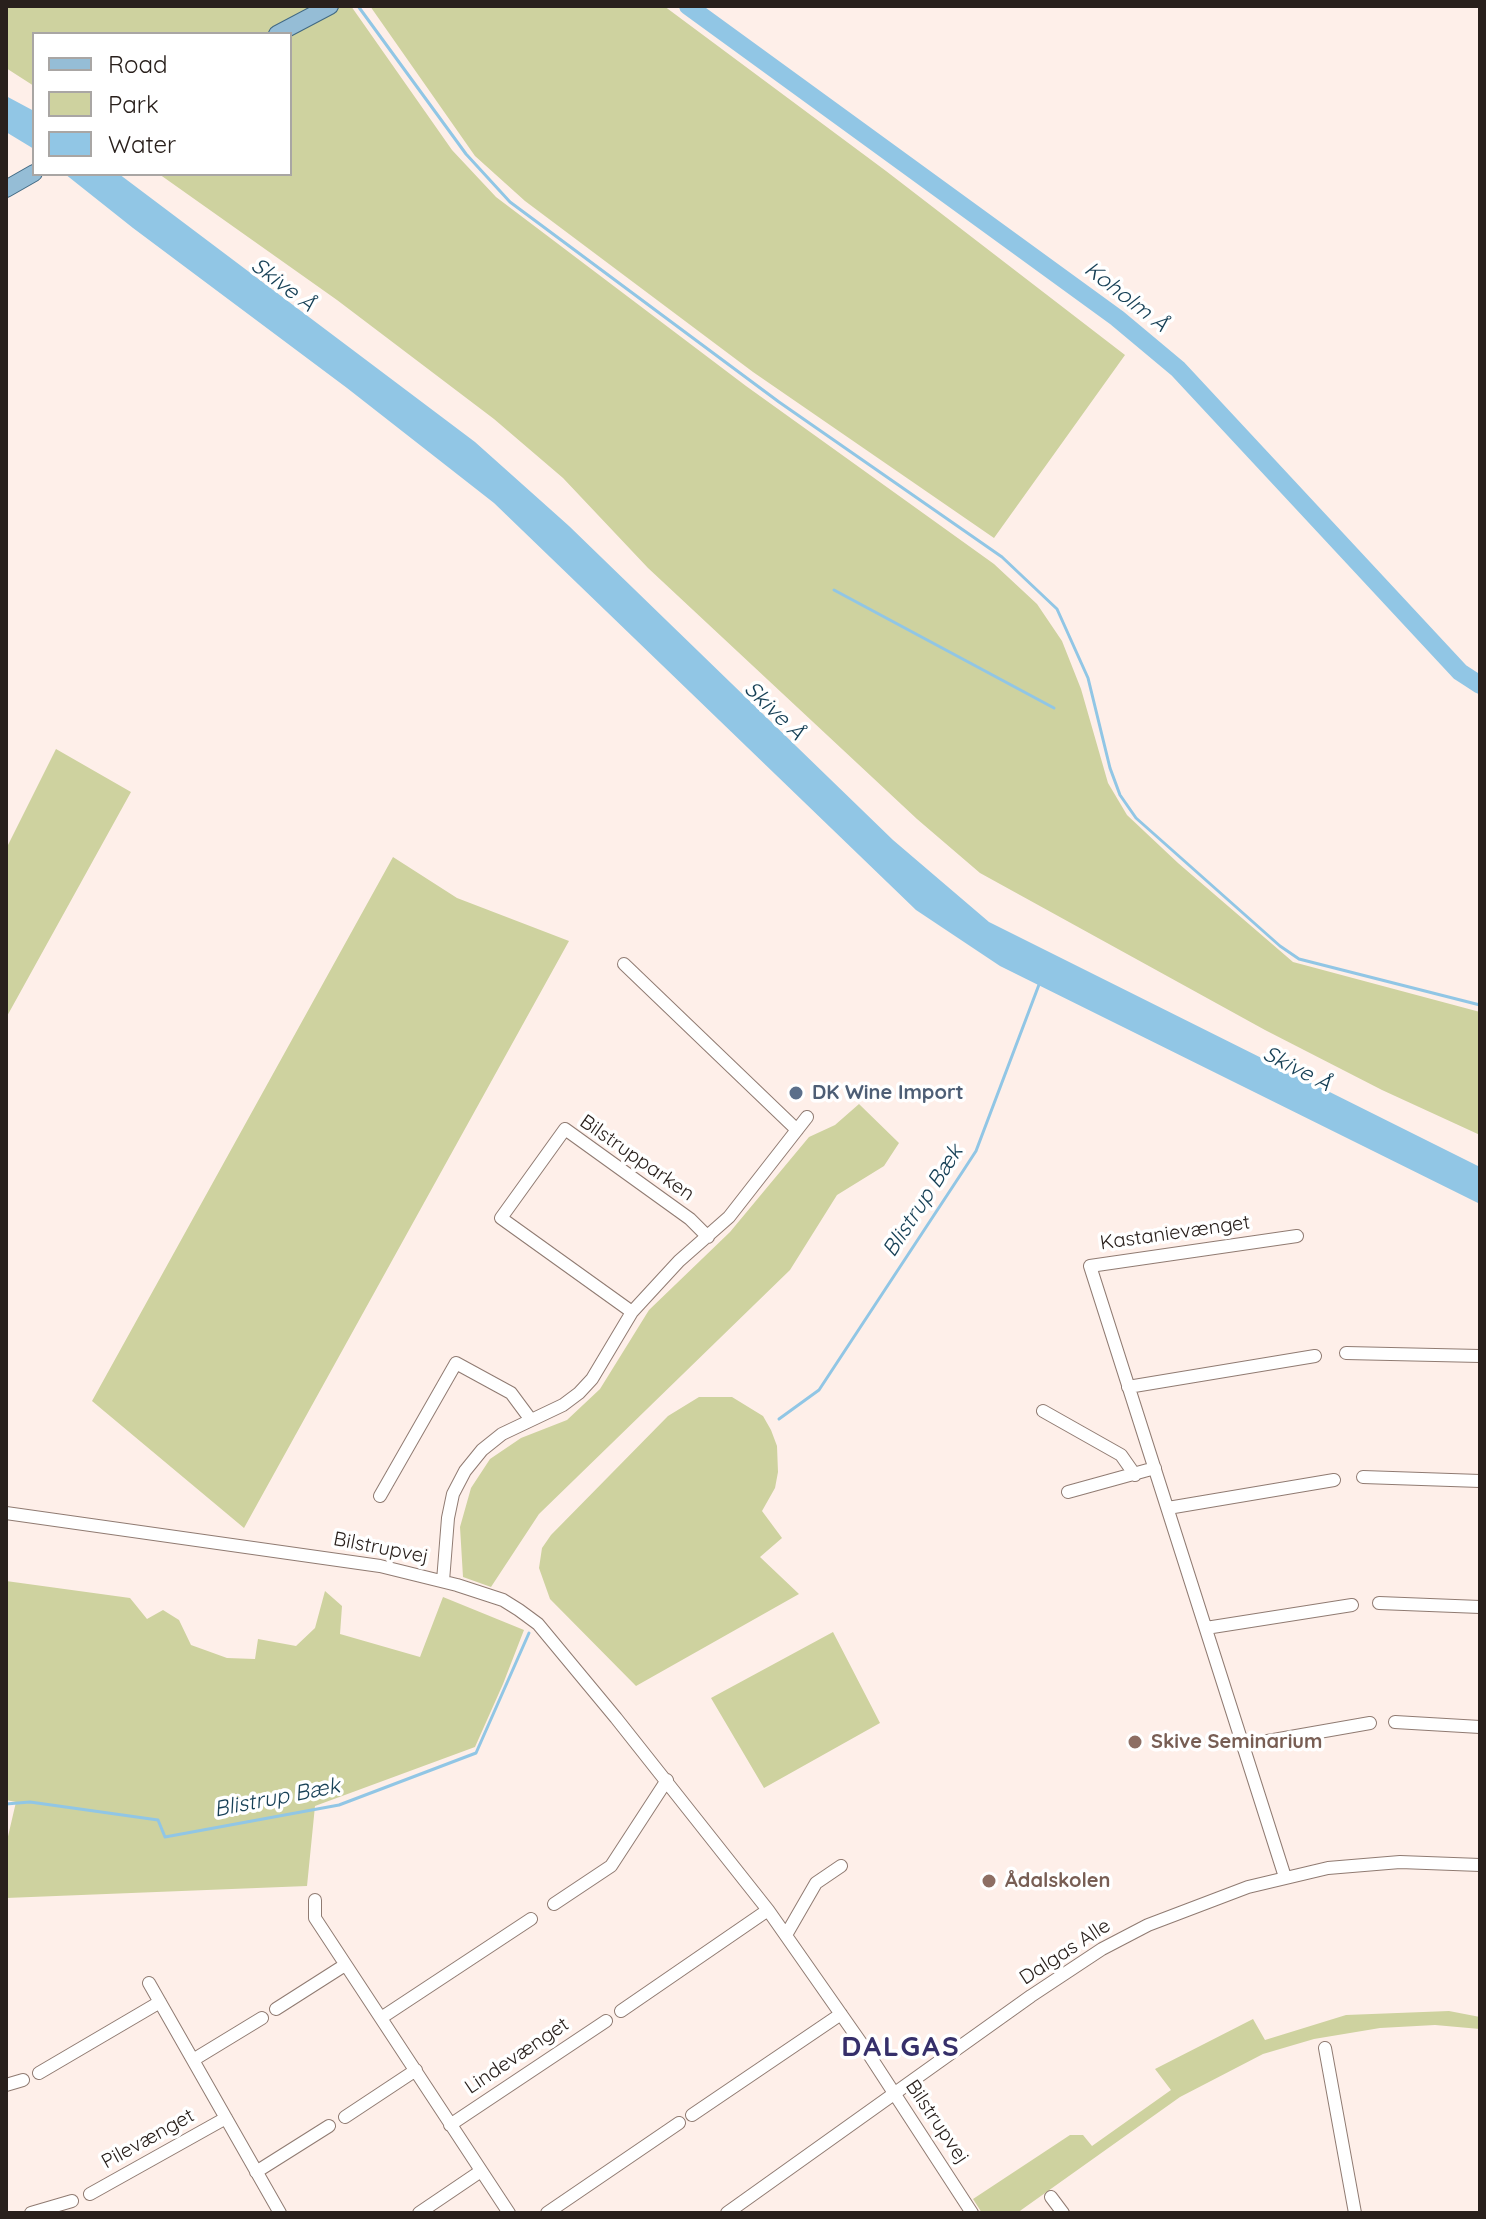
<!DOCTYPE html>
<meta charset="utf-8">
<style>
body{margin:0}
#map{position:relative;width:1486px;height:2219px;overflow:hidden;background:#feefe9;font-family:Quicksand,sans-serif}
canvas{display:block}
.frame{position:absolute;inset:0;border:8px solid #29201c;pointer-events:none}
.legend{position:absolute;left:32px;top:32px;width:260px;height:144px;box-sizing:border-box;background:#fff;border:2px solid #a9a6a4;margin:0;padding:10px 14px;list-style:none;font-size:24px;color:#29201c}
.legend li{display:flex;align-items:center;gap:16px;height:40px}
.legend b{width:40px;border:2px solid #a9a6a4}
</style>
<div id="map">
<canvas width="1486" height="2219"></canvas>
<div class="frame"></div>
<ul class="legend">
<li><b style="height:10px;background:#95bdd6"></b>Road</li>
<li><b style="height:22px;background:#ced29f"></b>Park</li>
<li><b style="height:22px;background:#91c6e5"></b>Water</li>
</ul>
</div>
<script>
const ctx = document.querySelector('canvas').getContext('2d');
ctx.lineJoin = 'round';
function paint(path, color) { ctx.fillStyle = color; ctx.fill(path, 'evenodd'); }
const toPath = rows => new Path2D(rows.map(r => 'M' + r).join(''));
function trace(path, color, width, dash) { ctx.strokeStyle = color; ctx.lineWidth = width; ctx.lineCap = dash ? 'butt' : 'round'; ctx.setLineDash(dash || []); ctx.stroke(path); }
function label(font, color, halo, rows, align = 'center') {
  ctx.font = font + ' Quicksand,sans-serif'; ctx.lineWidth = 7; ctx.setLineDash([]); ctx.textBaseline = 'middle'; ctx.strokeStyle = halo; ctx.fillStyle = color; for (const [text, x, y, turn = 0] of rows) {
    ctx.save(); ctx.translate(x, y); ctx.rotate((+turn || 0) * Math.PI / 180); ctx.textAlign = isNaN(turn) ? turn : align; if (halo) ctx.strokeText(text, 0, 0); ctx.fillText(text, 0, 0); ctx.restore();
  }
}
paint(toPath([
 [6,6,351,6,452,150,496,197,746,386,994,564,1037,604,1062,641,1081,689,1108,783,1127,815,1178,863,1293,962,1480,1012,1480,1135,1382,1090,1265,1030,980,873,917,819,648,568,563,478,494,419,337,300,159,174,290,174,290,34,34,34,34,86,6,68],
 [370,6,664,6,886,171,1125,355,994,538,753,372,525,201,475,156],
 [56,749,131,792,6,1018,6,849],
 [393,857,457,898,569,941,244,1528,92,1401],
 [859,1104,899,1143,884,1166,837,1195,790,1270,539,1514,491,1587,463,1577,460,1527,471,1488,490,1459,521,1438,567,1420,600,1389,649,1310,730,1232,809,1137,835,1125],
 [699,1397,732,1397,763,1416,771,1430,777,1446,778,1472,775,1488,762,1511,782,1538,760,1557,799,1594,636,1686,550,1599,539,1568,542,1548,551,1535,668,1416],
 [6,1581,130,1598,147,1619,163,1610,179,1620,191,1645,227,1658,255,1659,258,1639,296,1646,315,1628,325,1591,342,1606,340,1634,420,1657,443,1597,524,1630,503,1684,475,1747,315,1806,307,1886,6,1898,6,1845,16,1802,6,1800],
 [833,1632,880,1723,764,1788,711,1698],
 [1449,2011,1480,2017,1480,2029,1435,2025,1380,2028,1314,2039,1263,2054,1180,2097,1017,2213,982,2213,973,2199,1070,2135,1083,2135,1092,2146,1171,2090,1155,2069,1253,2019,1265,2040,1346,2015]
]), '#ced29f');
paint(toPath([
 [6,96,34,111,34,149,6,132],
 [65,174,119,174,475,442,569,526,893,840,989,922,1480,1167,1480,1204,1000,966,916,910,494,503,347,388,133,228]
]), '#91c6e5');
trace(toPath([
 [358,6,466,154,510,202,779,402,1002,557,1057,609,1088,678,1110,768,1120,795,1136,818,1280,946,1299,959,1480,1005],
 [834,590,1054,708],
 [779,1419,819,1390,963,1171,976,1151,1040,982],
 [6,1804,30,1802,158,1820,165,1837,339,1805,476,1753,529,1633]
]), '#91c6e5', 3);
trace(toPath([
 [688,6,1117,318,1178,369,1460,672,1480,685]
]), '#91c6e5', 18);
const minor = toPath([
 [624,964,797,1130],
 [632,1312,501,1218,565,1129,690,1219,708,1237],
 [1346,1353,1480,1356],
 [1128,1387,1315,1356],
 [1043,1411,1121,1455,1135,1475],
 [1363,1477,1480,1481],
 [1068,1492,1155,1468],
 [380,1496,456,1363,511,1393,531,1420],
 [1168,1508,1334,1480],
 [6,1513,380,1566,457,1585,503,1600,519,1610,538,1624,616,1718,768,1910,866,2050,972,2213],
 [443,1581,448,1518,453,1494,465,1471,482,1450,502,1434,563,1405,579,1393,592,1379,632,1312,679,1261,729,1217,807,1117],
 [1379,1603,1480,1607],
 [1206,1628,1352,1605],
 [1395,1722,1480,1727],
 [1245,1745,1370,1723],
 [1285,1877,1090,1266,1297,1236],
 [315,1900,315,1918,509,2213],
 [554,1904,611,1866,667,1780],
 [786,1935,816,1883,841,1866],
 [149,1983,280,2213],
 [276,2009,345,1965],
 [621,2011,768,1910],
 [381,2018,531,1919],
 [1325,2048,1355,2213],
 [193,2060,262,2018],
 [39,2073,160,2002],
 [6,2085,23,2080],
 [692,2115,841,2014],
 [345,2117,416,2070],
 [450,2125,606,2021],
 [256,2172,329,2126],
 [90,2194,226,2118],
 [1051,2197,1063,2213],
 [31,2213,72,2201],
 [419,2213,481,2171],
 [547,2213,679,2123],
 [727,2213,1031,1996,1102,1949,1148,1925,1248,1887,1328,1868,1400,1862,1480,1865]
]);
const major = toPath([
 [277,34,330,6],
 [6,189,34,173]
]);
trace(minor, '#907b72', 14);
trace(major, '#416983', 18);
trace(minor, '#fff', 12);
trace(major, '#95bdd6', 16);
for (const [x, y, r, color] of [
 [796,1093,8,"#5c6f8a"],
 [1135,1742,8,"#8d6e63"],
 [989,1881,8,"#8d6e63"]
]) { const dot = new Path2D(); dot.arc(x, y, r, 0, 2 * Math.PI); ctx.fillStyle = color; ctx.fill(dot); trace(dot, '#fff', 3); }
label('bold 20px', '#4e5e75', '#fff', [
 ["DK Wine Import",812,1093]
], 'left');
label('20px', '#29201c', '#fff', [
 ["Bilstrupparken",637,1158,35],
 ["Kastanievænget",1175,1233,-8],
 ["Bilstrupvej",381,1548,11],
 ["Dalgas Alle",1065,1952,-33],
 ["Lindevænget",517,2056,-34],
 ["Bilstrupvej",937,2122,56],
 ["Pilevænget",148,2139,-29]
]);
label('bold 20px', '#785e54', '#fff', [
 ["Skive Seminarium",1151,1742],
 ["Ådalskolen",1005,1881]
], 'left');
label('italic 22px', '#153f55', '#fff', [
 ["Skive Å",283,285,37],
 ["Koholm Å",1126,297,38],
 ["Skive Å",774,711,44],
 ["Skive Å",1297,1069,27],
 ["Blistrup Bæk",923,1201,-57],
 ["Blistrup Bæk",277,1798,-11]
]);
ctx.letterSpacing = '2px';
label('bold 28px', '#362f6a', '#fff', [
 ["DALGAS",901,2048]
]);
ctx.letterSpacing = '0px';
</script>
